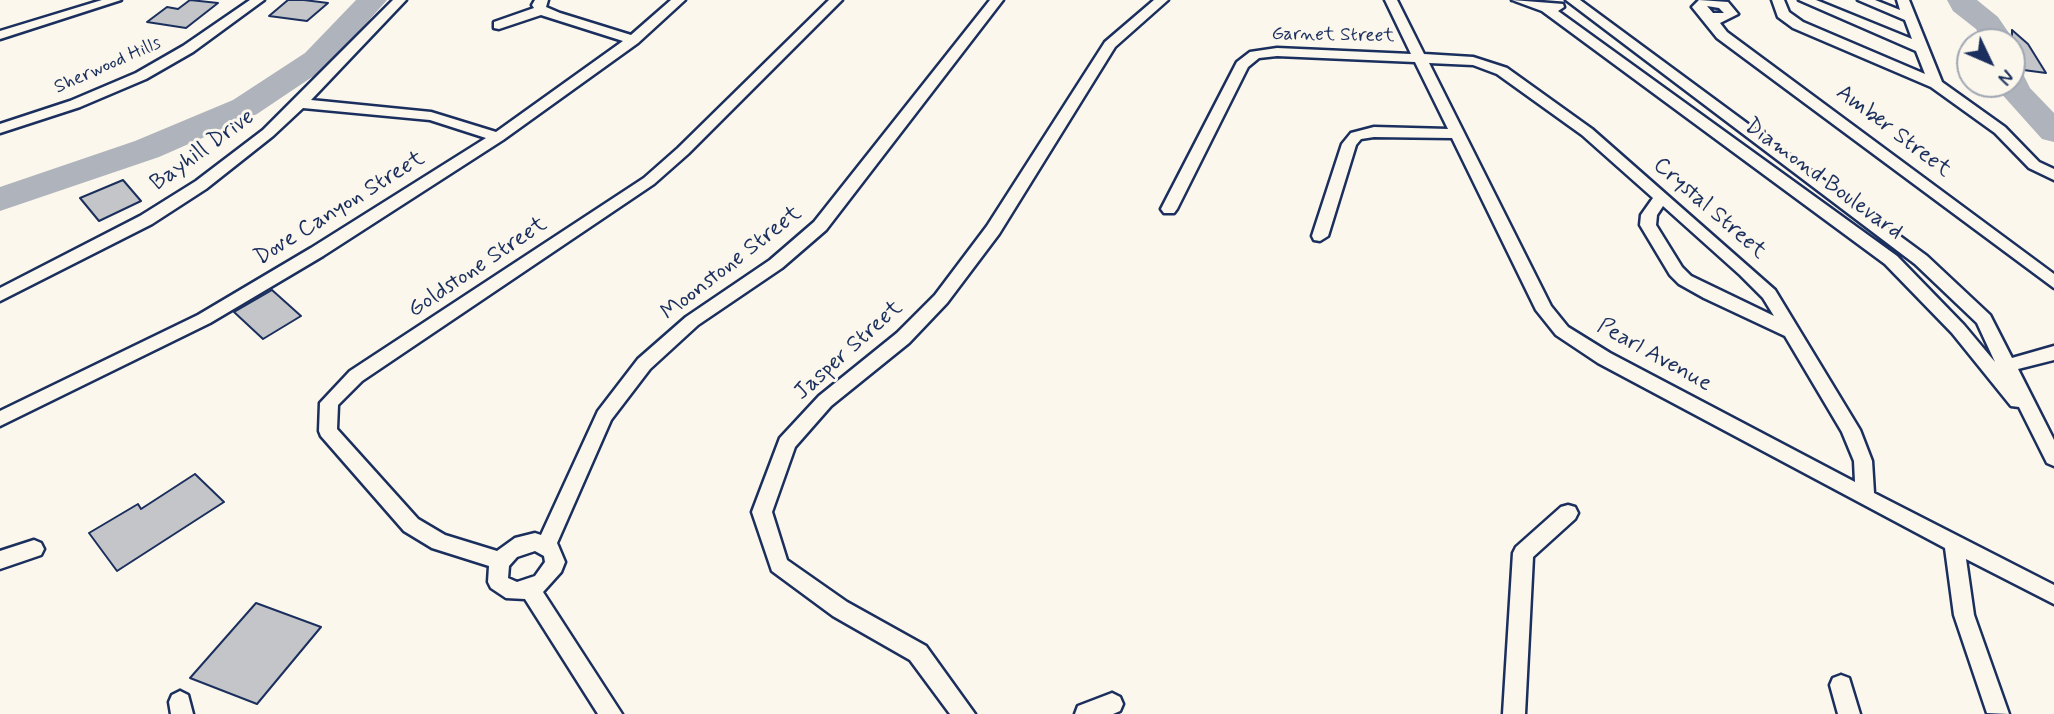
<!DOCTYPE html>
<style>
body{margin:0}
#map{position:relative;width:2054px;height:714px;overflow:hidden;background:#fbf7ec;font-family:Mynerve,sans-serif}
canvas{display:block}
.north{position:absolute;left:1956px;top:28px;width:70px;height:70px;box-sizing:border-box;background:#fbf7ec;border:2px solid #a1a7b3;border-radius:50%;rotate:134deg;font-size:19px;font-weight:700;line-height:28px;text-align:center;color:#1b2f5e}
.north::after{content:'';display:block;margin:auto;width:24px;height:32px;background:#1b2f5e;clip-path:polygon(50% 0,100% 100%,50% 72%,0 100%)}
</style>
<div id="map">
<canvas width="2054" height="714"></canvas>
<div class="north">N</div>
</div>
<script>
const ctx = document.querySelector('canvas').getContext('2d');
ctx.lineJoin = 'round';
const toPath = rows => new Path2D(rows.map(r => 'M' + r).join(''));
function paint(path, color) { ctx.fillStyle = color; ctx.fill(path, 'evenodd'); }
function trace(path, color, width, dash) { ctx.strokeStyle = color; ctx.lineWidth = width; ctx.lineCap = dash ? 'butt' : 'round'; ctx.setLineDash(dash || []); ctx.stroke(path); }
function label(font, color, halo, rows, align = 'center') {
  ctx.font = font + ' Mynerve,sans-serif'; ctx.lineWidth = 6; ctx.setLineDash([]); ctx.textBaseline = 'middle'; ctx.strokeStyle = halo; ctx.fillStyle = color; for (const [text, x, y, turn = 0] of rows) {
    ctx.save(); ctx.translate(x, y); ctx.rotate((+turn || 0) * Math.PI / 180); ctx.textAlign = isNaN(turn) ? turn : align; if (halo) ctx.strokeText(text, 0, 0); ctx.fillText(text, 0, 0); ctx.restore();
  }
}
paint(toPath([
 [356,0,387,0,327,67,257,114,159,157,0,211,0,187,135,141,233,100,305,53,356,0],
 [1947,0,1977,0,1998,17,2015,42,2012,47,2012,42,1985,42,1976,29,1953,11,1947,0],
 [2012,71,2023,74,2030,88,2054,113,2054,142,2042,139,1999,91,1997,84,2012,84,2012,71]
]), '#afb3bb');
const building = toPath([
 [190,0,218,3,186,28,147,22,167,7,178,9,190,0],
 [288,0,304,0,328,3,307,21,269,16,288,0],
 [2012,30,2028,44,2046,73,2016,69,2012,63,2012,30],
 [123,180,141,201,99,221,80,198,123,180],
 [272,290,301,316,263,339,234,312,272,290],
 [195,474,224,502,117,571,89,533,138,504,141,509,195,474],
 [256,603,321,627,257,704,190,678,256,603]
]);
paint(building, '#c3c5c9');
trace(building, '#1b2f5e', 2);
const minor = toPath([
 [102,0,121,0,0,39,0,31,102,0],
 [250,0,264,0,193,52,146,79,80,107,0,133,0,124,70,101,136,73,183,46,250,0],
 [393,0,406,0,311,100,431,112,496,132,623,41,541,15,499,29,494,28,494,22,534,8,532,5,535,0,548,0,546,7,560,13,631,35,671,0,685,0,638,43,503,140,323,256,210,323,0,426,0,411,198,315,311,248,486,138,430,120,303,108,273,136,206,189,152,224,0,301,0,288,140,216,196,181,263,130,393,0],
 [829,0,842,0,688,154,654,184,362,381,338,405,337,429,418,519,445,535,497,551,515,538,535,533,541,535,598,411,638,359,686,317,770,260,814,222,990,0,1003,0,826,230,782,268,698,325,650,369,611,420,557,543,565,562,561,572,543,592,622,714,598,714,525,599,506,598,491,588,488,582,489,566,432,548,404,531,321,436,319,431,320,403,350,371,644,178,678,148,829,0],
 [535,551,544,556,545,562,535,576,517,582,508,578,509,566,517,557,535,551],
 [1154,0,1168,0,1115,47,999,234,947,303,909,343,831,406,795,447,772,512,787,560,847,602,926,646,975,714,950,714,910,660,833,616,772,571,752,512,780,438,819,396,897,333,935,295,987,226,1105,42,1154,0],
 [1385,0,1397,0,1424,54,1473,57,1507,68,1592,129,1775,290,1860,430,1872,461,1874,493,2054,585,2054,604,1966,559,1974,615,2009,714,1987,713,1954,615,1945,548,1598,363,1556,335,1536,310,1452,138,1374,137,1361,139,1356,145,1328,236,1320,241,1314,240,1312,236,1342,144,1351,133,1374,127,1448,129,1415,62,1277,56,1259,58,1248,67,1177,209,1174,213,1164,213,1161,209,1237,62,1250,52,1277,48,1411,54,1385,0],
 [1429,63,1473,65,1497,74,1582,135,1653,198,1641,215,1640,225,1670,275,1679,284,1704,298,1785,336,1842,432,1854,461,1855,482,1610,353,1568,327,1551,306,1429,63],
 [1663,206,1740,275,1763,298,1774,316,1691,276,1682,267,1656,225,1657,215,1663,206],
 [1512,0,1563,4,1564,7,1558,11,1897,256,1964,325,1995,362,1977,323,1915,264,1566,0,1580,0,1927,256,1990,315,2012,358,2054,346,2054,360,2018,369,2054,440,2054,466,2047,463,2019,407,2011,406,1952,333,1885,264,1542,11,1512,0],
 [1699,0,1728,2,1738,14,1720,23,1727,32,2054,274,2054,288,1717,38,1692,7,1699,0],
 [1707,6,1719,8,1724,13,1713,13,1707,6],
 [1772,0,1784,0,1789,12,1803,22,1925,74,1916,51,1799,0,1816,0,1912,39,1905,20,1858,0,1875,0,1900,10,1897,0,1909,0,1942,82,2005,127,2039,162,2054,169,2054,180,2029,168,1995,133,1931,87,1793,28,1778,17,1772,0],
 [1568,505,1575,507,1578,513,1575,519,1533,557,1525,714,1503,714,1513,553,1516,547,1561,507,1568,505],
 [34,540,41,543,44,549,41,555,0,569,0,551,34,540],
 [1841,675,1849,678,1860,714,1838,714,1830,685,1833,678,1841,675],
 [180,691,188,695,193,714,171,714,169,702,172,695,180,691],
 [1112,693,1120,697,1123,704,1120,711,1113,714,1075,714,1078,706,1112,693]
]);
trace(minor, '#1b2f5e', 5);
paint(minor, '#fbf7ec');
label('19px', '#1b2f5e', '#fbf7ec', [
 ["Garnet Street",1333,36,1],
 ["Sherwood Hills",108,66,-24]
]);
label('23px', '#1b2f5e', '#fbf7ec', [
 ["Amber Street",1893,132,37],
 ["Bayhill Drive",203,151,-36],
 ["Diamond Boulevard",1823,180,36],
 ["Dove Canyon Street",340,209,-32],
 ["Crystal Street",1709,209,41],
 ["Moonstone Street",732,264,-38],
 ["Goldstone Street",478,268,-34],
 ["Jasper Street",849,351,-42],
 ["Pearl Avenue",1654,356,29]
]);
</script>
